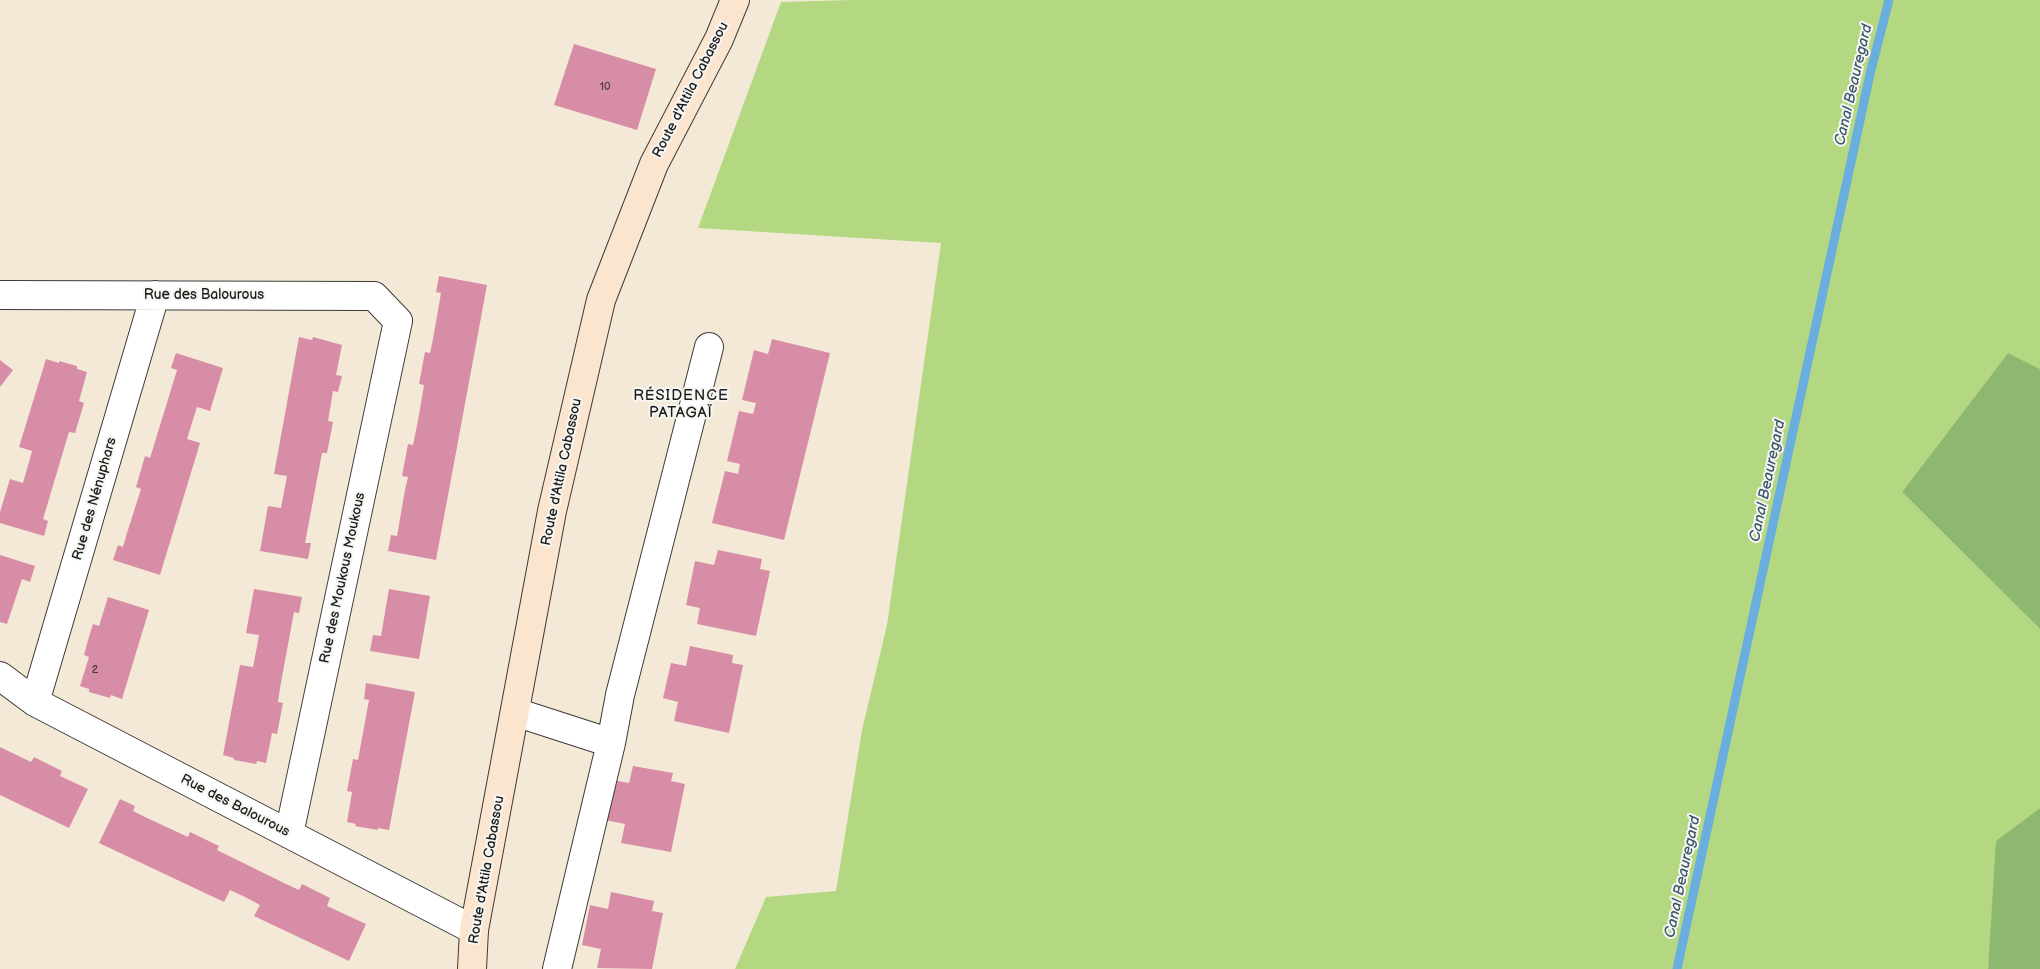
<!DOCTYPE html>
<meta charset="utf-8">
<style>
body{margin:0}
canvas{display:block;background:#f4e9d7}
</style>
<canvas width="2040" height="969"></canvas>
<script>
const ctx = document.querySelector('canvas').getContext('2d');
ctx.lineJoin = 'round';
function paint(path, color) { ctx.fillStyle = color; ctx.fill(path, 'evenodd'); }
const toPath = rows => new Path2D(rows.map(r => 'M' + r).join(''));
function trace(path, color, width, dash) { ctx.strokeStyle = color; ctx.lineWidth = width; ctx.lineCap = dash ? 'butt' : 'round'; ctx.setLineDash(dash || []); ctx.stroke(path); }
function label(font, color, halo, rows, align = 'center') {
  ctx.font = font + ' "Balsamiq Sans",sans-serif'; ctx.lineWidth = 4; ctx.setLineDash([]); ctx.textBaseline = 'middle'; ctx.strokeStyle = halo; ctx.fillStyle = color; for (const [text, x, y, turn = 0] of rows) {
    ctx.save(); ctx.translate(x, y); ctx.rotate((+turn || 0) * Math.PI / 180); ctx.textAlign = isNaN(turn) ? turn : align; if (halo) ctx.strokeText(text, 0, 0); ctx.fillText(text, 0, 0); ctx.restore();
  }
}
paint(toPath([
 [852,0,2040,0,2040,369,2008,353,1902,492,2040,629,2040,808,1997,841,1988,969,735,969,766,897,836,891,862,730,887,625,941,243,698,228,781,2]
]), '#b3d881');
paint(toPath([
 [2008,353,2040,369,2040,629,1902,492],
 [2040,808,2040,969,1988,969,1996,841]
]), '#8eb86f');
trace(toPath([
 [1677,969,1870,74,1889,0]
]), '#69aede', 9);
paint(toPath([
 [574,44,656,69,637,130,554,105],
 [439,276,487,285,436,560,388,551,391,535,397,536,405,490,408,477,402,476,408,444,413,445,419,415,424,385,419,384,425,352,430,353,433,339,441,293,436,292],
 [299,337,312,340,313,337,342,345,336,375,342,376,338,392,333,391,328,421,333,422,327,453,322,453,305,543,311,543,308,559,260,551,268,506,281,508,287,476,274,474],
 [772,339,830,353,784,540,712,523,725,471,738,474,740,464,727,461,739,411,753,414,756,403,742,400,754,350,768,354],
 [176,353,223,368,210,411,197,407,187,439,200,443,160,575,113,560,118,545,123,547,127,533,141,489,136,487,145,456,150,458,177,370,171,368],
 [46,359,59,363,59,361,77,366,77,369,87,372,79,401,84,403,75,433,69,432,43,519,48,521,44,536,0,523,0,512,10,479,23,483,32,451,19,447],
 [0,360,13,370,0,387],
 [718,550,762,559,760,569,770,571,756,636,697,624,700,608,686,605,695,561,714,565],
 [0,555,35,566,30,582,22,579,7,624,0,622],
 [254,589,302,597,299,613,294,612,280,688,278,702,283,703,277,734,272,733,266,763,257,761,256,764,234,760,234,758,223,755,240,665,253,667,256,652,259,635,246,633],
 [389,589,430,596,419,659,370,651,373,635,381,636],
 [108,597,149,610,122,699,111,695,110,698,89,692,89,689,80,686,89,657,84,655,88,640,93,624,99,626],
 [690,646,733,655,732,663,743,665,729,733,674,721,678,702,663,698,671,663,686,666],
 [366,683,415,692,389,830,378,828,378,830,355,826,356,824,347,822,352,792,347,791,353,759,358,760,369,700,364,699],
 [0,747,31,762,34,757,62,771,60,776,88,789,69,828,0,795],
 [633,766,673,773,671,781,685,784,671,852,621,843,625,824,605,820,613,780,629,783],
 [120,799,135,806,133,811,145,817,188,837,190,832,219,846,217,850,286,884,299,890,302,884,330,898,327,906,366,924,349,961,254,916,260,905,245,897,230,890,224,902,99,843],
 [611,892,654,901,652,911,663,913,652,969,597,968,601,949,582,945,590,905,608,909]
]), '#d88da6');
const street = toPath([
 [0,295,374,296,398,321,289,834],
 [0,676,35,702,474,930],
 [35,702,155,295],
 [515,712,611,743],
 [557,969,611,743,620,695,709,347]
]);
const secondary = toPath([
 [472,969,474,930,552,511,601,300,654,164,719,39,735,0]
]);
trace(street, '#3c3b38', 30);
trace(secondary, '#3c3b38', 30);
trace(street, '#fff', 28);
trace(secondary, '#fce5cf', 28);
label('11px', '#4b383e', null, [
 ["10",605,87],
 ["2",95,670]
]);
label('14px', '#1c1c1c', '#f6f6f2', [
 ["Route d'Attila Cabassou",691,90,-63],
 ["Rue des Balourous",204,295],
 ["Route d'Attila Cabassou",562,472,-78],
 ["Rue des Nénuphars",95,499,-74],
 ["Rue des Moukous Moukous",343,578,-78],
 ["Rue des Balourous",235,806,27],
 ["Route d'Attila Cabassou",487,870,-80]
]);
label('italic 15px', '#3b566a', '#f6f6f2', [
 ["Canal Beauregard",1854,85,-77],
 ["Canal Beauregard",1768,481,-78],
 ["Canal Beauregard",1683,877,-78]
]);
ctx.letterSpacing = '1px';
label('15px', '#1c1c1c', '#f6f6f2', [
 ["RÉSIDENCE",681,396],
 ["PATAGAÏ",681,413]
]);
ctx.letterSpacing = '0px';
</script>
